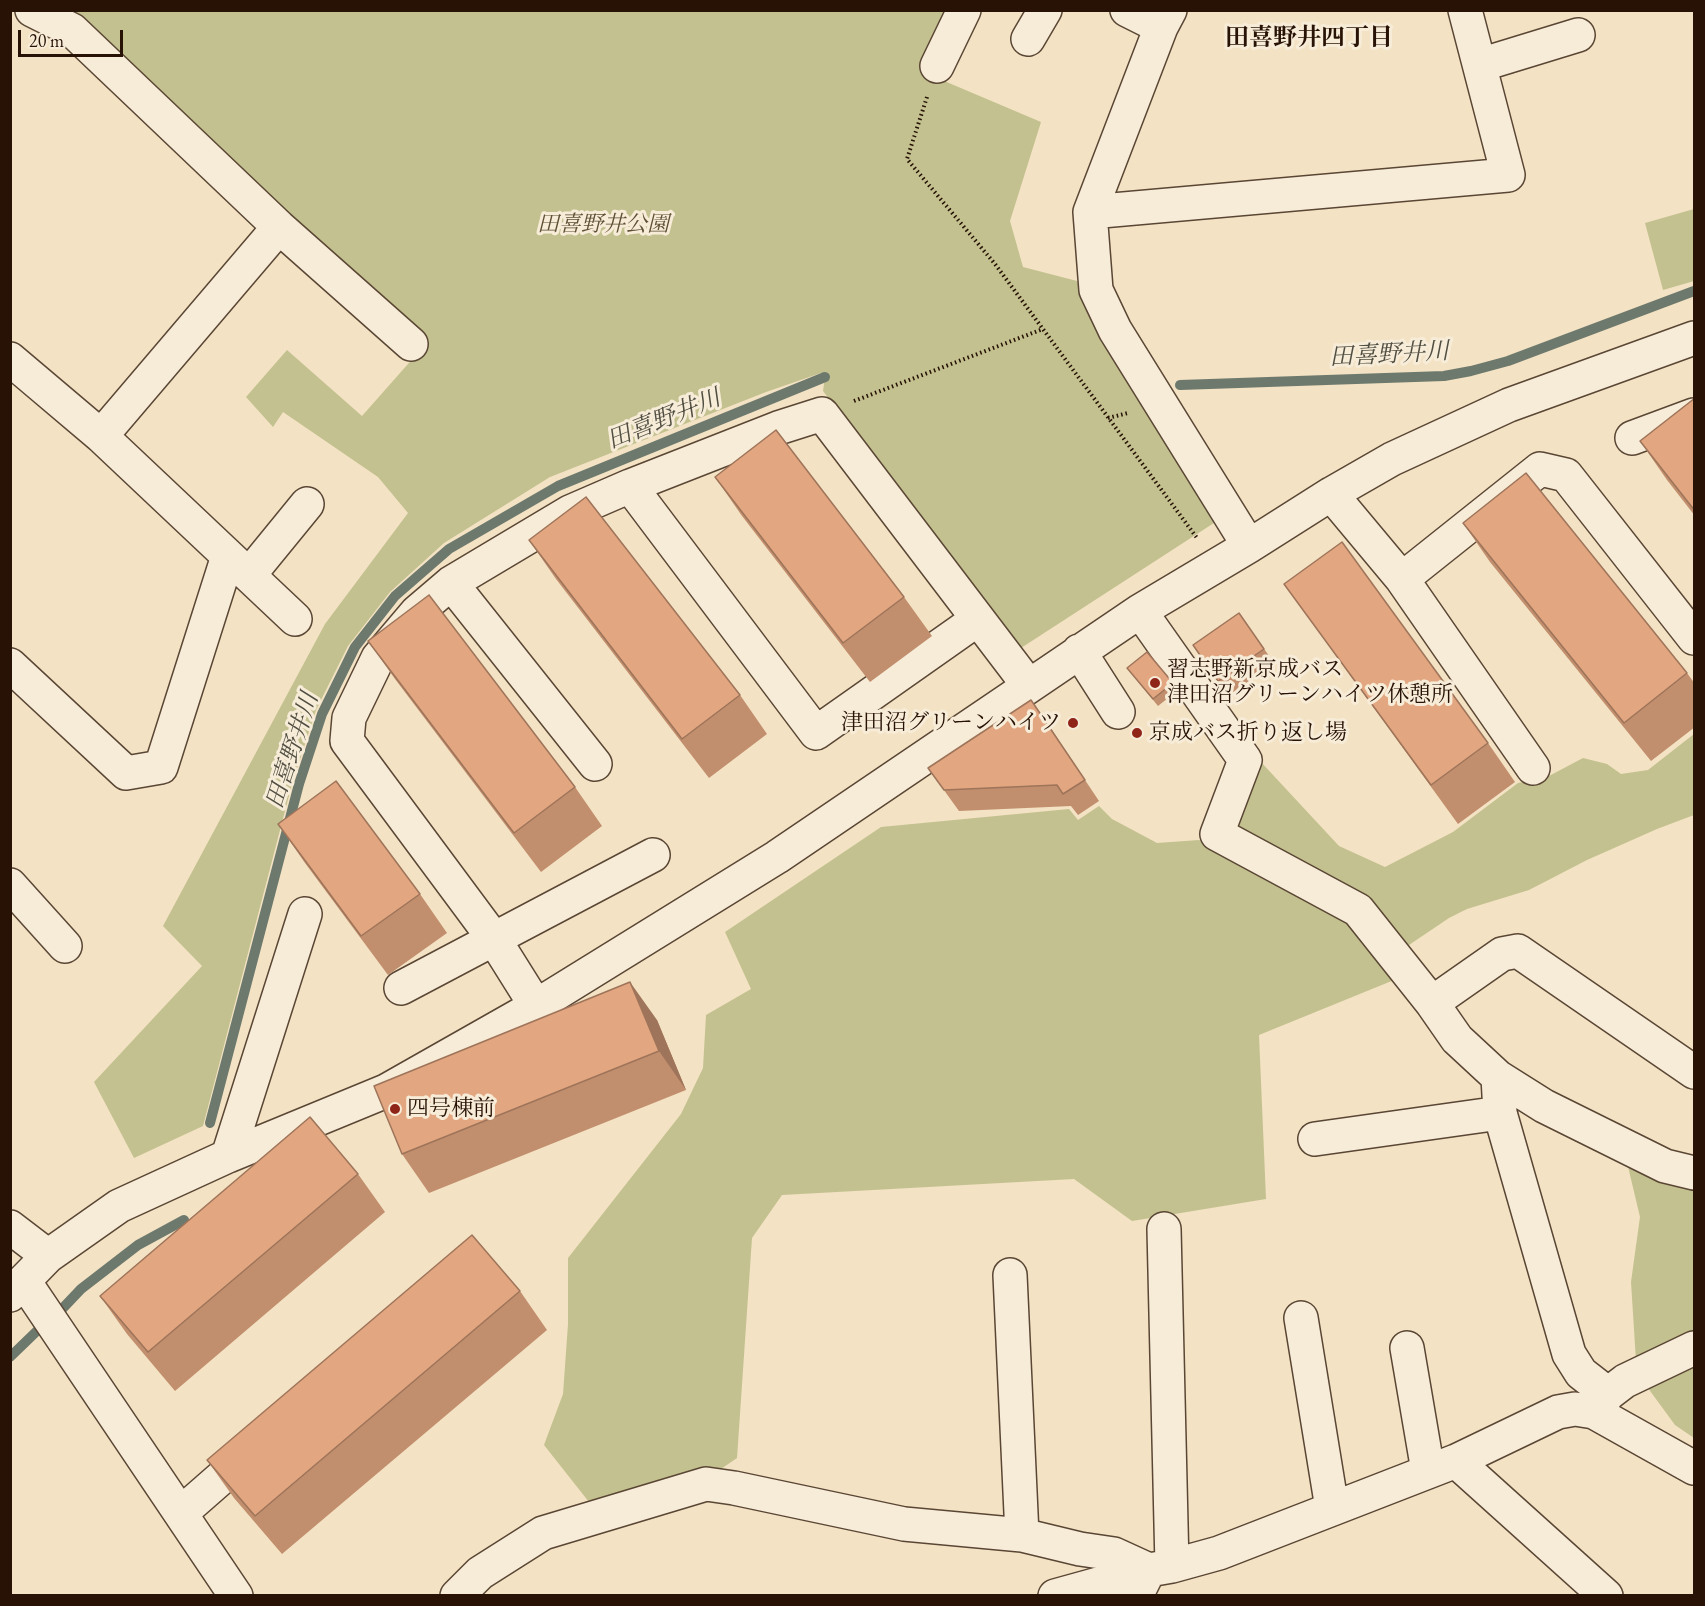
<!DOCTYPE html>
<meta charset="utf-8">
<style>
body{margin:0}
#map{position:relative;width:1705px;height:1606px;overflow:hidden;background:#f3e2c3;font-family:"EB Garamond",serif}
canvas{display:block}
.frame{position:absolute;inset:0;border:12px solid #271205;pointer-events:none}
.scale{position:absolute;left:18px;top:30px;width:105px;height:27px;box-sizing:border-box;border:3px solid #271205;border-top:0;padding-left:8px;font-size:18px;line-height:21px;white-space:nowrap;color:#271205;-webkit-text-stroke:4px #f7ecd8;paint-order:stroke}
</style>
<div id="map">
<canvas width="1705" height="1606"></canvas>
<div class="frame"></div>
<div class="scale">20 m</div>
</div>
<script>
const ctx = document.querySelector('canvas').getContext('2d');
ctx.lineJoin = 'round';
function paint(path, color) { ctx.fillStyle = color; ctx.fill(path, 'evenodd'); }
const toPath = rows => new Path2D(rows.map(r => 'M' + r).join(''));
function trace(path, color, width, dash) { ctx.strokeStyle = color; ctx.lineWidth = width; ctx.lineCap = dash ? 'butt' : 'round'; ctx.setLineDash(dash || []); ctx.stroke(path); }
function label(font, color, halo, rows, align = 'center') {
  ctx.font = font + ' "EB Garamond","Noto Serif JP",serif'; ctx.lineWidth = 6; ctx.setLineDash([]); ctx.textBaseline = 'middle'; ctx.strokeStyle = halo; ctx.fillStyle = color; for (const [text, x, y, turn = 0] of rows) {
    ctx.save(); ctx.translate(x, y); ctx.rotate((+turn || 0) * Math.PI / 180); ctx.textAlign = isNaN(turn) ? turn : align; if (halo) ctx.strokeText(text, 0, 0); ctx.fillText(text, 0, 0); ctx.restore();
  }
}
paint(toPath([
 [53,11,952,11,923,72,1041,122,1010,221,1023,267,1077,281,1106,337,1217,521,1021,648,823,391,825,377,821,373,766,392,550,477,444,543,390,592,348,646,316,710,292,784,203,1126,134,1158,94,1082,202,966,163,926,325,624,408,513,378,477,283,412,273,427,246,397,287,350,362,416,423,347],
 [1694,209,1694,281,1663,290,1645,223],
 [1694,734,1694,815,1657,829,1587,860,1529,890,1467,909,1449,918,1406,947,1231,829,1260,761,1339,846,1385,867,1453,832,1518,783,1549,776,1583,758,1607,764,1621,774,1648,770],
 [1099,806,1112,819,1157,843,1199,840,1351,921,1399,978,1259,1035,1266,1199,1132,1221,1074,1179,782,1195,752,1238,737,1458,715,1473,589,1502,544,1445,563,1394,568,1324,568,1258,681,1114,703,1068,706,1015,751,989,725,932,881,827,1069,809,1078,820],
 [1626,1158,1694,1183,1694,1438,1675,1425,1645,1384,1636,1361,1631,1282,1640,1217]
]), '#c3c18f');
trace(toPath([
 [1180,385,1444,376,1471,371,1508,361,1694,291],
 [210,1123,299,784,322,714,355,647,395,596,449,549,558,486,825,377],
 [63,1308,81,1289,138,1245,184,1220],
 [10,1357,39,1329]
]), '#6d796d', 10);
const minor = toPath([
 [32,10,72,30,279,227,411,344],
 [1127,10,1161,27],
 [1170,10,1161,27,1090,212,1096,290,1115,330,1249,546],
 [1028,39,1045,10],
 [1480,65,1578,35],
 [937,66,964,10],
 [1090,212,1508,175,1465,10],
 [10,359,101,436,295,619],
 [101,436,279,227],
 [1632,438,1694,415],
 [630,486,816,733,978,619],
 [1331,494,1402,579,1533,768],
 [249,575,307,504],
 [1402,579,1540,469,1566,475,1694,638],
 [451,583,595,764],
 [1140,611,1245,760,1217,834,1358,910,1432,1003,1457,1039,1498,1077,1544,1106,1665,1166,1694,1173],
 [1079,651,1118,712],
 [10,665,126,773,161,767,228,556],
 [10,885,65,946],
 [401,988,653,855],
 [1432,1003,1502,954,1518,951,1694,1072],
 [536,1006,494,939,347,741,349,718,378,658,417,612,451,583,570,512,630,486,778,428,822,414,1029,686],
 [1498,1077,1500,1113,1569,1354,1581,1373,1608,1394],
 [1315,1139,1500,1113],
 [228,1156,305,914],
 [10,1227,48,1256],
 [1164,1229,1172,1566],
 [1010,1275,1022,1535],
 [24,1281,236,1596],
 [10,1295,48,1256,119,1206,228,1156,386,1091,536,1006,777,857,1140,611,1249,546,1331,494,1392,459,1509,405,1694,338],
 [1301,1318,1332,1508],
 [1407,1348,1428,1471],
 [1594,1412,1608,1394,1625,1381,1694,1348],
 [1456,1461,1606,1596],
 [181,1513,253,1450],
 [457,1596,480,1573,543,1533,706,1484,734,1488,904,1524,1022,1535,1080,1549,1114,1554,1149,1570,1136,1596],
 [1055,1596,1149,1570,1172,1566,1219,1553,1456,1461,1558,1412,1575,1409,1594,1412,1694,1468]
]);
trace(minor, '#5a4634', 36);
trace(toPath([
 [927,97,907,159,995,264,1197,538],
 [854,401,1043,329],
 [1108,418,1128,413]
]), '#271205', 4, [1.5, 3]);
trace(minor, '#f7ecd8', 33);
paint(toPath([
 [1695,398,1695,516,1667,480,1640,441],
 [715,477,904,597,932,636,870,682,742,516],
 [1463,523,1687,673,1695,684,1695,727,1651,761,1490,562],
 [529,540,740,695,767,734,709,778,556,579],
 [1284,584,1488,743,1515,782,1458,824],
 [1239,613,1274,663,1228,696,1193,645],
 [368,641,575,787,602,826,541,872,395,679],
 [1127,668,1173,683,1178,690,1158,706],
 [1031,700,1099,801,1078,815,1071,806,959,811,928,768],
 [278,824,420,894,447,933,388,975,305,863],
 [657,1020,686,1090,429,1193,402,1154],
 [358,1174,385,1212,175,1391,127,1334,100,1296],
 [520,1291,547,1330,282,1554,234,1498,207,1460]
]), '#c28f6e');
paint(toPath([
 [1031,700,1046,721,1099,801,1085,780],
 [630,982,657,1020,686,1090,659,1051]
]), '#9e745a');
const building = toPath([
 [1695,398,1695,511,1640,441,1695,398],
 [776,430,904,597,843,643,715,477,776,430],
 [1526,473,1687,673,1624,723,1463,523,1526,473],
 [586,497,740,695,682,739,529,540,586,497],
 [1342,542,1488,743,1431,785,1284,584,1342,542],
 [429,595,575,787,514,833,368,641,429,595],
 [1239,613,1264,649,1218,681,1193,645,1239,613],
 [1147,652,1173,683,1153,699,1127,668,1147,652],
 [1031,700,1085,780,1063,794,1057,785,944,790,928,768,1031,700],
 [336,781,420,894,361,936,278,824,336,781],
 [630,982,659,1051,402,1154,374,1086,630,982],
 [310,1117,358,1174,148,1352,100,1296,310,1117],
 [472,1235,520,1291,255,1516,207,1460,472,1235]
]);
paint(building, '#e2a680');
trace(building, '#9e745a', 1.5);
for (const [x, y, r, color] of [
 [1155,683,6,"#8f2418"],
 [1073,723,6,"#8f2418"],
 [1137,733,6,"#8f2418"],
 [395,1109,6,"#8f2418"]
]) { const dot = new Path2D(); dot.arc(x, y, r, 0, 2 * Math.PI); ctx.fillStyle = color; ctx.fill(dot); trace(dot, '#f7ecd8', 2); }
label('italic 22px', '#5e4f35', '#f7ecd8', [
 ["田喜野井公園",603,225]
]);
label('22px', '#271205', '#f7ecd8', [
 ["習志野新京成バス",1167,670],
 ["津田沼グリーンハイツ休憩所",1167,695],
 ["津田沼グリーンハイツ",1061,723,"right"],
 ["京成バス折り返し場",1149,733],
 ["四号棟前",407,1109]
], 'left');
label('bold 24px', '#271205', '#f7ecd8', [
 ["田喜野井四丁目",1309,38]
]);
label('italic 24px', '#504e42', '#f7ecd8', [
 ["田喜野井川",1389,355,-3],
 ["田喜野井川",664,420,-22],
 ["田喜野井川",293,751,-72]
]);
</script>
